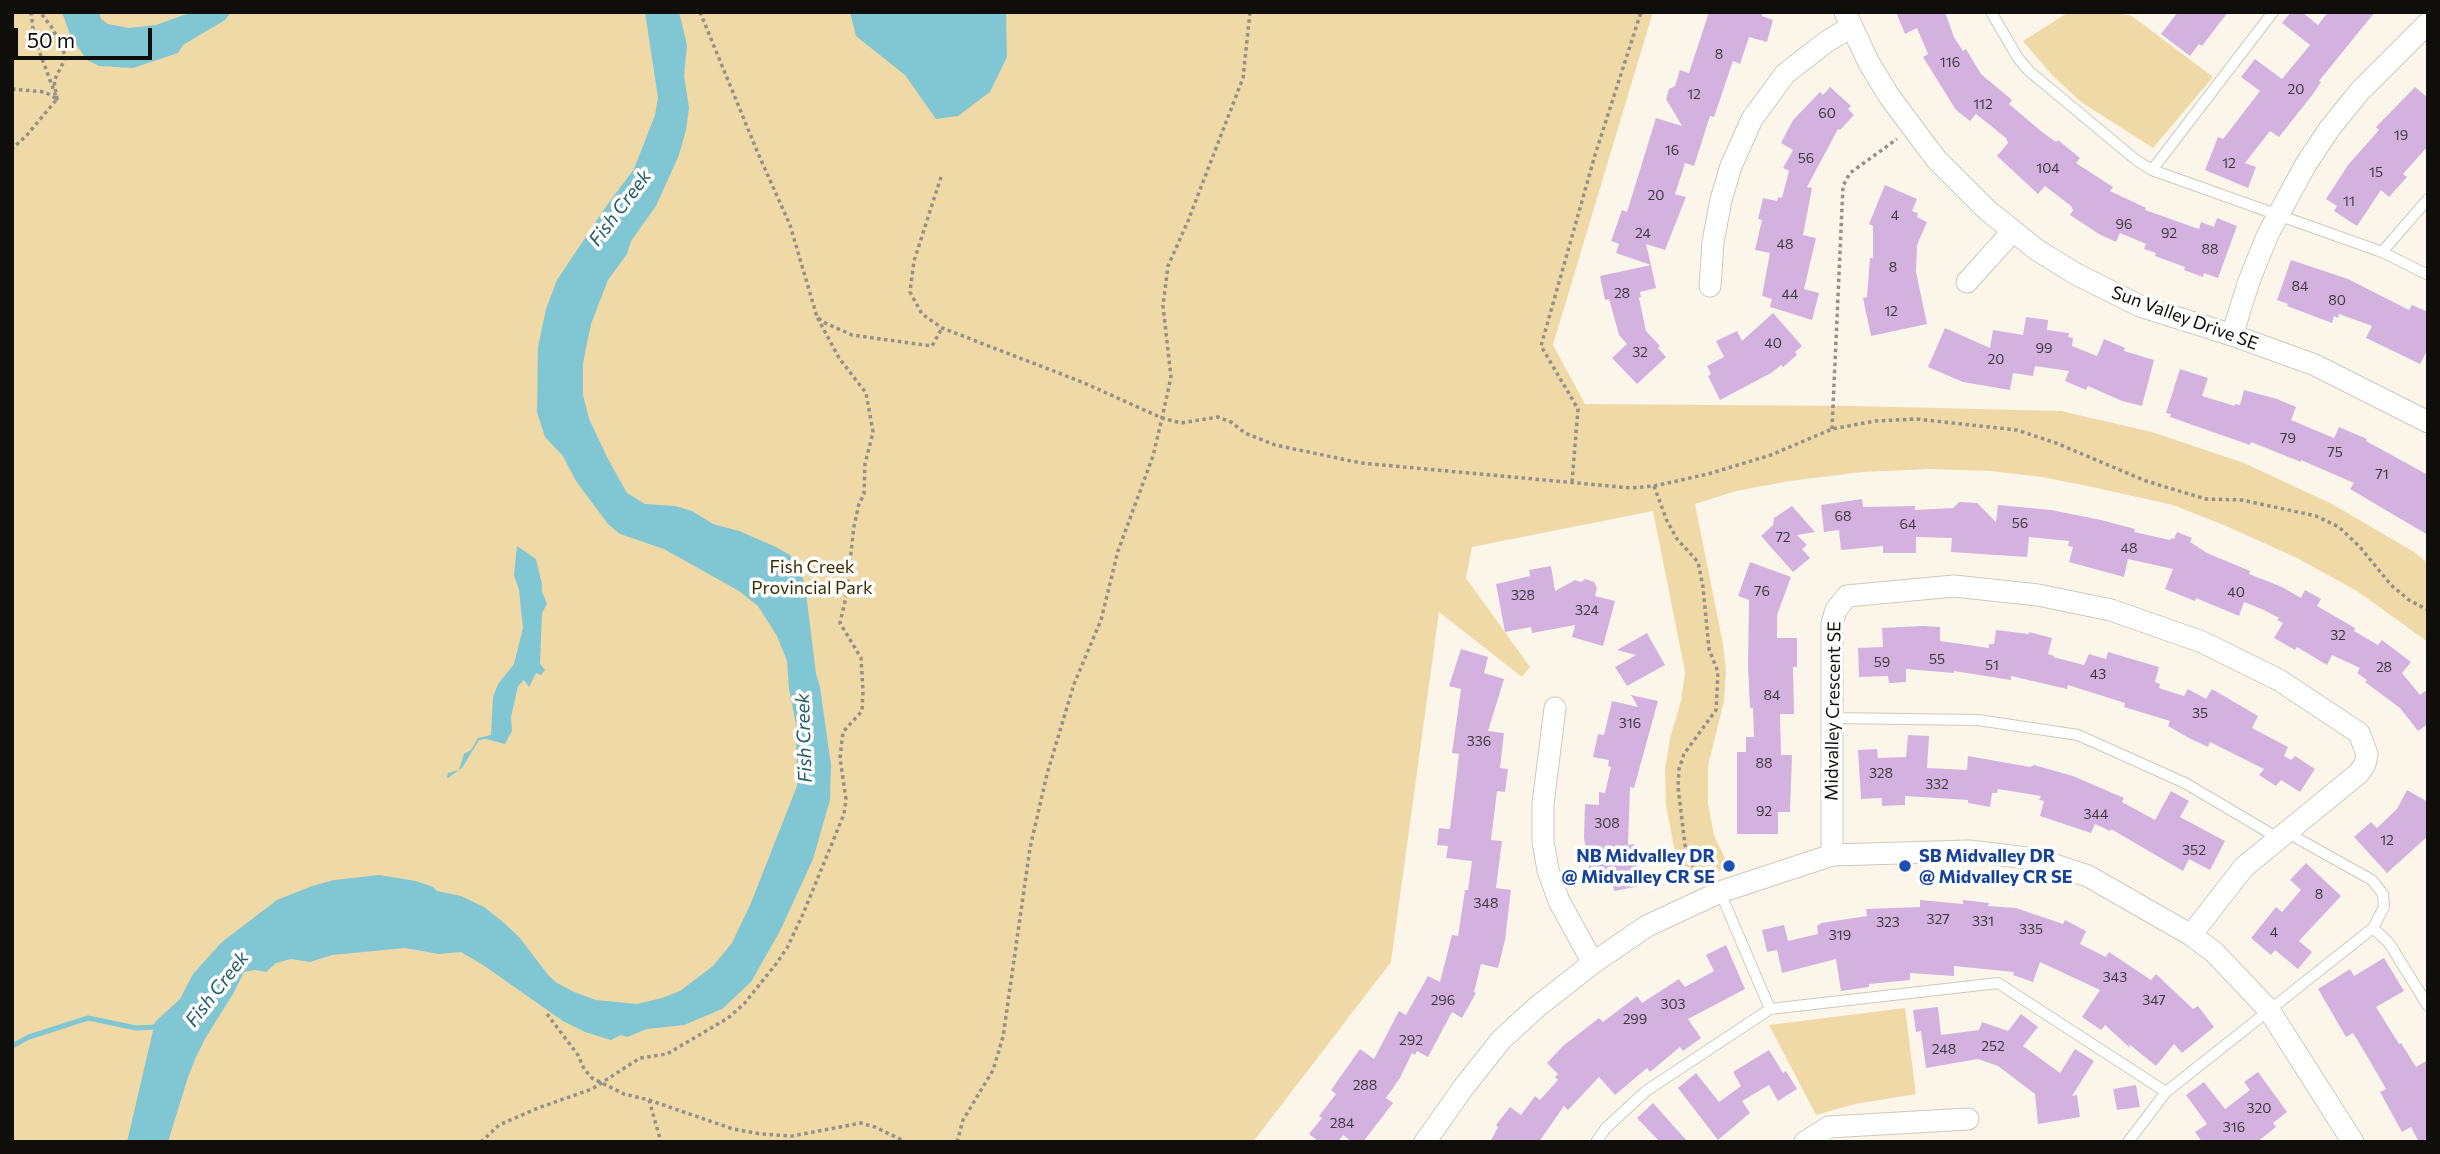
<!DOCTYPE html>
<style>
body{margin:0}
#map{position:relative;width:2440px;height:1154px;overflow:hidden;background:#fcf6ea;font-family:Commissioner,sans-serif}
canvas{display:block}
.frame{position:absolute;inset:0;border:14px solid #100e0a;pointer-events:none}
.scale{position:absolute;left:14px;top:28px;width:138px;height:32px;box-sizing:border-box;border:4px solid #100e0a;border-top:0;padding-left:9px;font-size:21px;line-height:24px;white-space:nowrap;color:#100e0a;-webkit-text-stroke:5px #fff;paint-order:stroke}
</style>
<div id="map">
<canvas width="2440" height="1154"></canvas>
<div class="frame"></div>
<div class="scale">50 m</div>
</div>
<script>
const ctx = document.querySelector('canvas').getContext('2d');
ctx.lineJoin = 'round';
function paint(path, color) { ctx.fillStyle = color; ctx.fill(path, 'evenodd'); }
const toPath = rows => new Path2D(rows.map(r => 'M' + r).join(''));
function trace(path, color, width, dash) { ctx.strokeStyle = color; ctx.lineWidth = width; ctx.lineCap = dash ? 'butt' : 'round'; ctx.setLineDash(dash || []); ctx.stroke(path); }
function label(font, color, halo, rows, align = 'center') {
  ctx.font = font + ' Commissioner,sans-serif'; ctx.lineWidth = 7; ctx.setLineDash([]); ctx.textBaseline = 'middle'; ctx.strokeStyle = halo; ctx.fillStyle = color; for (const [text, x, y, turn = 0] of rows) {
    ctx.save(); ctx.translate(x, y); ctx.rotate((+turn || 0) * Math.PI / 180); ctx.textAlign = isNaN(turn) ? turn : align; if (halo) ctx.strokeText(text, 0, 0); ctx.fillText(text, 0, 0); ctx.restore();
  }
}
paint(toPath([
 [12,12,1653,12,1553,345,1585,404,1854,406,2061,411,2152,432,2244,463,2332,504,2414,552,2428,563,2428,642,2357,591,2297,558,2226,526,2173,505,2097,488,2042,477,1990,471,1930,469,1862,472,1790,481,1736,491,1695,504,1723,644,1726,672,1724,701,1708,766,1708,804,1714,835,1729,867,1689,882,1674,847,1666,806,1665,769,1670,738,1681,701,1685,672,1653,511,1472,547,1466,578,1530,667,1522,677,1439,612,1391,962,1253,1142,12,1142],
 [2069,12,2110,12,2132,16,2213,77,2153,148,2081,102,2052,75,2023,41],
 [1905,1008,1916,1094,1855,1104,1816,1115,1769,1025]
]), '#efd9a7');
paint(toPath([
 [62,12,99,12,101,19,108,24,129,28,156,25,192,12,231,12,225,20,183,45,178,53,133,68,99,66,87,60,71,37],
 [645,12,679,12,680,16,687,45,684,76,689,108,686,130,679,155,656,206,631,241,627,254,608,280,591,324,583,363,583,395,589,419,607,457,627,493,645,504,675,506,692,511,713,524,739,531,776,547,790,555,798,566,805,585,816,674,820,687,831,765,830,800,813,859,780,931,751,982,722,1009,684,1025,647,1029,627,1037,621,1035,611,1040,585,1032,563,1021,483,965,461,952,439,954,405,948,332,955,310,962,291,959,276,963,266,972,255,970,244,972,233,994,206,1037,196,1057,188,1077,168,1142,127,1142,155,1022,180,999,193,974,222,942,277,900,312,886,334,880,379,875,416,881,433,887,437,891,461,896,484,907,503,922,519,937,549,976,557,983,574,992,596,1000,637,1004,662,998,680,991,713,966,732,943,751,903,797,786,796,724,789,689,787,661,777,636,758,606,739,591,664,549,620,534,608,524,576,481,563,456,545,437,537,412,538,347,546,309,557,280,605,208,634,169,655,115,658,98],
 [850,12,1006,12,1007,57,990,92,958,116,936,119,905,75,856,36],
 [517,546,536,559,542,584,542,592,547,604,542,613,540,664,545,670,541,675,536,673,529,687,524,680,518,686,511,717,512,731,505,744,486,739,479,740,462,768,448,778,447,777,448,773,459,770,464,754,471,750,478,738,491,735,493,697,498,684,514,664,523,628,519,590,514,575]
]), '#81c6d3');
trace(toPath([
 [12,1046,29,1037,88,1018,136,1028,154,1027]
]), '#81c6d3', 5);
paint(toPath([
 [1709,12,1763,12,1762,16,1773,20,1767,42,1749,37,1740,64,1733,61,1714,117,1710,116,1694,166,1685,163,1675,194,1686,197,1665,250,1646,244,1651,265,1616,253,1619,244,1611,241,1622,210,1627,212,1656,118,1682,126,1666,99,1669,89,1675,86,1680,70,1689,73],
 [1896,12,1945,12,1954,37,1963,51,1966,49,1981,74,2012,100,2009,104,2042,132,2056,142,2058,140,2080,158,2076,163,2113,187,2110,191,2146,208,2145,210,2199,229,2201,222,2214,227,2217,218,2237,226,2218,278,2204,273,2203,277,2184,270,2185,267,2155,256,2156,253,2144,249,2146,244,2120,233,2116,242,2099,234,2070,215,2073,210,2071,206,2045,186,2038,194,1997,156,2008,143,2006,138,1976,114,1970,121,1956,110,1923,57,1928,54,1917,28,1905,34],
 [2178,12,2228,12,2202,46,2199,44,2190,56,2161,34],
 [2291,12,2302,12,2318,25,2328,12,2375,12,2319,81,2321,82,2313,94,2279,137,2270,131,2245,163,2256,167,2248,188,2205,170,2218,137,2223,139,2260,91,2241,77,2255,59,2282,79,2310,45,2282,23],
 [1830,87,1851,106,1848,109,1854,115,1840,130,1838,129,1807,187,1812,188,1803,235,1816,238,1804,289,1819,293,1812,320,1770,307,1772,299,1762,296,1770,253,1755,250,1762,220,1758,219,1763,198,1777,201,1778,197,1782,198,1789,171,1783,168,1793,150,1781,143,1793,120,1820,92,1823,95],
 [2415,87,2428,98,2428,146,2403,174,2407,177,2389,197,2381,190,2357,226,2334,211,2337,206,2326,199,2348,165,2379,130,2376,127],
 [1885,185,1917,199,1912,211,1918,213,1917,217,1927,222,1917,245,1916,272,1927,324,1871,336,1863,298,1867,297,1870,258,1873,258,1873,226,1869,224],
 [2291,260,2348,279,2409,310,2412,305,2428,312,2428,349,2420,364,2366,338,2372,326,2339,314,2338,318,2334,316,2332,323,2287,306,2288,304,2277,300],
 [1651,265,1656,288,1640,292,1641,297,1639,298,1646,331,1660,346,1658,348,1666,357,1637,384,1612,358,1627,344,1619,335,1609,299,1605,300,1600,276],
 [1773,313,1802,346,1795,352,1797,355,1783,367,1781,365,1771,373,1720,400,1708,376,1711,374,1707,366,1724,357,1716,341,1737,331,1742,341],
 [2026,317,2048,320,2047,330,2069,333,2068,337,2073,338,2072,346,2097,356,2104,339,2125,348,2124,351,2154,360,2142,406,2122,401,2088,386,2086,390,2065,381,2069,371,2035,366,2033,376,2013,373,2010,390,1963,382,1928,367,1945,328,1990,348,1993,330,2023,335],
 [2180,369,2208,378,2202,396,2235,406,2235,404,2240,405,2244,390,2277,399,2296,407,2291,420,2334,438,2339,427,2367,439,2366,441,2428,475,2428,535,2350,489,2354,483,2301,460,2301,462,2251,442,2250,445,2170,417,2171,414,2166,413],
 [1862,499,1863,507,1915,506,1915,510,1953,508,1959,502,1977,503,1996,522,1998,505,2051,510,2101,520,2135,529,2134,532,2170,540,2171,538,2174,539,2177,532,2192,538,2190,542,2207,553,2250,571,2249,574,2282,587,2301,598,2305,590,2321,599,2317,606,2355,628,2354,631,2378,645,2382,640,2411,662,2402,673,2420,695,2428,689,2428,724,2418,731,2400,708,2365,682,2367,680,2357,673,2360,668,2332,655,2327,665,2297,647,2295,650,2274,638,2283,623,2277,620,2279,618,2264,610,2244,602,2239,616,2196,598,2195,601,2165,589,2173,569,2128,559,2124,577,2069,562,2073,547,2068,546,2069,541,2029,537,2027,557,1951,552,1952,538,1916,537,1916,553,1883,553,1883,546,1841,550,1839,530,1824,532,1821,505],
 [1792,506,1815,532,1797,535,1807,545,1802,549,1810,558,1793,572,1761,536,1773,525,1774,518],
 [1750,562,1791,577,1777,615,1777,638,1797,638,1797,667,1793,667,1794,714,1780,714,1781,755,1792,755,1790,812,1778,812,1778,834,1737,834,1737,752,1746,752,1746,737,1754,737,1753,708,1750,708,1748,666,1749,600,1738,596],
 [1551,566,1555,591,1575,580,1581,582,1585,579,1594,582,1597,588,1595,596,1615,601,1603,646,1572,637,1575,625,1532,633,1531,627,1505,632,1496,584,1530,576,1529,570],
 [1923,626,1940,627,1940,641,1989,648,1989,644,1994,644,1996,630,2029,634,2029,632,2052,638,2048,654,2054,656,2053,657,2084,665,2089,654,2106,659,2108,652,2159,667,2155,682,2160,684,2159,688,2184,696,2188,689,2206,699,2212,689,2258,716,2252,728,2288,747,2284,756,2291,760,2295,756,2315,769,2300,792,2281,780,2276,786,2259,775,2264,769,2210,742,2208,747,2189,738,2168,726,2170,721,2124,707,2125,703,2068,685,2067,689,2011,676,2011,680,1954,671,1954,673,1906,669,1906,682,1889,683,1888,676,1859,677,1858,648,1883,647,1882,628],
 [1647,633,1665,665,1627,686,1615,667,1636,655,1617,650],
 [1461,649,1488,657,1484,673,1504,679,1488,731,1504,733,1500,768,1508,769,1505,792,1497,791,1491,840,1502,841,1496,888,1511,890,1505,940,1498,968,1481,964,1474,992,1476,993,1462,1018,1452,1012,1428,1057,1417,1051,1415,1055,1412,1053,1400,1078,1386,1098,1393,1103,1363,1142,1352,1142,1343,1135,1338,1142,1319,1142,1309,1134,1322,1118,1319,1116,1336,1094,1331,1090,1360,1049,1374,1059,1399,1011,1406,1015,1428,976,1440,982,1452,935,1458,936,1465,890,1468,890,1472,861,1446,858,1448,846,1437,845,1439,828,1450,829,1459,754,1452,753,1461,689,1449,686],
 [1631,695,1658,701,1634,788,1630,787,1628,845,1634,844,1640,886,1614,891,1611,876,1609,876,1608,871,1590,874,1584,838,1585,804,1599,805,1599,792,1605,793,1611,767,1608,766,1609,760,1593,757,1598,734,1604,735,1612,701,1638,707],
 [1908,735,1929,736,1927,768,1967,770,1968,756,2030,767,2034,765,2073,776,2124,798,2122,802,2155,820,2171,791,2189,801,2180,817,2225,841,2210,870,2189,859,2183,871,2111,829,2110,831,2095,824,2091,833,2040,816,2044,801,2039,800,2041,796,1998,789,1997,793,1992,793,1990,807,1968,803,1968,800,1905,796,1905,805,1882,806,1882,798,1861,799,1858,750,1877,749,1878,758,1906,757],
 [2407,790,2428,802,2428,836,2387,873,2354,837,2371,822,2377,828,2397,809],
 [2306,863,2341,896,2299,941,2312,952,2298,969,2275,950,2271,955,2251,938,2276,907,2282,912,2301,890,2290,880],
 [1920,900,1963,904,1963,900,1989,903,1988,906,2016,908,2063,924,2065,920,2086,931,2080,944,2106,957,2109,952,2151,980,2156,974,2193,1009,2198,1006,2214,1027,2182,1053,2174,1044,2156,1066,2129,1044,2130,1048,2105,1025,2101,1030,2082,1017,2100,990,2040,962,2033,982,2013,975,2014,972,1954,966,1954,976,1910,973,1910,980,1869,984,1869,987,1841,991,1836,959,1782,973,1777,950,1767,952,1762,930,1784,925,1788,941,1818,934,1817,926,1821,923,1867,916,1866,909,1920,907],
 [1726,945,1745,989,1688,1019,1701,1038,1683,1051,1680,1047,1650,1072,1647,1068,1615,1095,1599,1077,1568,1110,1564,1106,1539,1142,1490,1142,1498,1127,1496,1125,1510,1107,1521,1115,1535,1096,1540,1100,1558,1080,1555,1077,1558,1074,1547,1063,1563,1046,1599,1018,1603,1022,1637,996,1642,1003,1679,979,1685,987,1714,971,1706,955],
 [2384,958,2404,991,2376,1007,2399,1044,2401,1043,2416,1067,2428,1060,2428,1142,2419,1142,2411,1127,2402,1132,2380,1092,2386,1089,2367,1056,2353,1033,2346,1037,2318,989,2350,969,2354,976],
 [1938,1007,1941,1035,1979,1030,1982,1022,2008,1031,2021,1014,2038,1027,2023,1046,2060,1073,2075,1049,2094,1061,2072,1096,2077,1095,2080,1117,2038,1124,2035,1094,1998,1066,1978,1059,1926,1068,1921,1031,1916,1032,1913,1010],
 [1769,1050,1783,1073,1786,1071,1797,1089,1778,1101,1769,1085,1742,1101,1750,1113,1718,1140,1678,1088,1696,1073,1719,1102,1741,1086,1733,1072],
 [2258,1072,2287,1112,2273,1123,2276,1127,2257,1142,2202,1142,2195,1132,2207,1124,2186,1095,2204,1082,2225,1109,2250,1090,2244,1082],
 [2136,1085,2140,1107,2117,1110,2113,1089],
 [1653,1103,1688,1142,1660,1142,1637,1118]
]), '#d3b2df');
const lane = toPath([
 [1991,12,2018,58,2029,71,2136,160,2152,170,2382,252,2428,275],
 [2152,170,2273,12],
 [2382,252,2428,199],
 [1831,718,1978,720,2078,735,2185,783,2278,838],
 [1720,892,1770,1009],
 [2373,928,2389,943,2428,1006],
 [1596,1142,1606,1128,1646,1091,1770,1009,1998,983,2166,1092],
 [2128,1142,2166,1092,2373,928,2384,907,2383,894,2372,880,2286,832]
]);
const street = toPath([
 [1845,12,1869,63,1889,96,1936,159,1987,210,2037,250,2076,274,2140,306,2232,335,2315,365,2428,422],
 [1967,282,2012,232],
 [1710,286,1713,242,1721,200,1731,166,1752,119,1785,74,1826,42,1851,27],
 [2232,335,2249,281,2268,234,2306,164,2330,128,2360,91,2428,23],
 [1555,708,1543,804,1543,842,1548,870,1559,901,1593,963],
 [1832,855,1832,623,1836,610,1847,596,1954,586,2038,595,2111,610,2202,642,2279,680,2359,733,2367,754,2365,764,2359,773,2244,867,2191,935],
 [1425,1142,1463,1088,1501,1040,1537,1007,1593,963,1647,926,1720,892,1832,855,1969,851,2036,859,2088,876,2191,935,2214,952,2269,1010,2353,1142],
 [1805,1142,1829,1127,1968,1119]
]);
trace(lane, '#cec9bd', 12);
trace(street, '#cec9bd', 23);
trace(toPath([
 [31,12,34,37,57,99,54,81,66,57,53,29,40,12],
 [700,12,757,151,790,225,817,317,823,322,852,335,932,346,942,328],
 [12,89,45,92,57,99,27,135,12,149],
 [941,177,914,261,910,292,922,314,942,328,1082,382,1162,418,1181,423,1218,417,1231,422,1245,433,1275,445,1361,463,1631,488,1654,486,1708,474,1771,455,1832,429,1875,421,1916,419,2017,430,2056,443,2146,481,2206,499,2242,500,2316,516,2339,527,2360,547,2391,585,2409,600,2428,610],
 [1832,429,1843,186,1850,173,1897,139],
 [1572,482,1578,409,1541,346,1595,155,1641,12],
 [1654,486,1667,521,1677,539,1698,562,1703,587,1709,649,1718,672,1716,710,1684,754,1679,769,1678,787,1685,845,1699,882],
 [547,1014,578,1055,584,1069,592,1078,624,1094,649,1100,733,1129,761,1134,792,1136,861,1123,875,1127,906,1142],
 [649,1100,661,1142],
 [481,1142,499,1125,538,1108,592,1089,640,1058,667,1054,728,1018,744,1004,776,964,787,948,803,914,844,814,846,799,840,758,843,732,862,711,863,691,861,658,840,623,846,597,854,526,859,504,864,494,865,464,873,432,866,393,839,358,817,317],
 [957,1142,963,1120,993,1070,1003,1037,1030,848,1047,774,1074,684,1101,620,1118,551,1153,456,1162,418,1171,377,1163,306,1168,266,1188,221,1243,78,1250,12]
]), '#959188', 3.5, [3.5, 3.5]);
trace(lane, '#fff', 10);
trace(street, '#fff', 21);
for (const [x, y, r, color] of [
 [1729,866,7,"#1a4fb4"],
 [1905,866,7,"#1a4fb4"]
]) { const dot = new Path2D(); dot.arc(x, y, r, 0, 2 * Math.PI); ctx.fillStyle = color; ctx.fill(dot); trace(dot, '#fff', 2.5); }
label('14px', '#41373f', null, [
 ["8",1719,54],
 ["116",1950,62],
 ["20",2296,89],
 ["12",1694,94],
 ["112",1983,104],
 ["60",1827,113],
 ["19",2401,135],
 ["16",1672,150],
 ["56",1806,158],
 ["12",2229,163],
 ["104",2048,168],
 ["15",2376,172],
 ["20",1656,195],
 ["11",2349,201],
 ["4",1895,215],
 ["96",2124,224],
 ["24",1643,233],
 ["92",2169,233],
 ["48",1785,244],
 ["88",2210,249],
 ["8",1893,267],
 ["84",2300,286],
 ["28",1622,293],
 ["44",1790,294],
 ["80",2337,300],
 ["12",1891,311],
 ["40",1773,343],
 ["99",2044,348],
 ["32",1640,352],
 ["20",1996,359],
 ["79",2288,438],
 ["75",2335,452],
 ["71",2382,474],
 ["68",1843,516],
 ["56",2020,523],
 ["64",1908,524],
 ["72",1783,537],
 ["48",2129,548],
 ["76",1762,591],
 ["40",2236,592],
 ["328",1523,595],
 ["324",1587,610],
 ["32",2338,635],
 ["55",1937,659],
 ["59",1882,662],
 ["51",1992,665],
 ["28",2384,667],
 ["43",2098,674],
 ["84",1772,695],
 ["35",2200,713],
 ["316",1630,723],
 ["336",1479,741],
 ["88",1764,763],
 ["328",1881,773],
 ["332",1937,784],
 ["92",1764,811],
 ["344",2096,814],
 ["308",1607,823],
 ["12",2387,840],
 ["352",2194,850],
 ["8",2319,894],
 ["348",1486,903],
 ["327",1938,919],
 ["331",1983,921],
 ["323",1888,922],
 ["335",2031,929],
 ["4",2274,932],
 ["319",1840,935],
 ["343",2115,977],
 ["296",1443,1000],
 ["347",2154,1000],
 ["303",1673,1004],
 ["299",1635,1019],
 ["292",1411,1040],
 ["252",1993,1046],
 ["248",1944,1049],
 ["288",1365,1085],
 ["320",2259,1108],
 ["284",1342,1123],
 ["316",2234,1127]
]);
label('18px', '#100e0a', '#fff', [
 ["Sun Valley Drive SE",2185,318,20],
 ["Midvalley Crescent SE",1833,711,-89]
]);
label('18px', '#3b2c00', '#fff', [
 ["Fish Creek",812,567],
 ["Provincial Park",812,588]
]);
label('bold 18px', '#164399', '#fff', [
 ["NB Midvalley DR",1715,856],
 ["@ Midvalley CR SE",1715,877],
 ["SB Midvalley DR",1919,856,"left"],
 ["@ Midvalley CR SE",1919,877,"left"]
], 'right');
label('italic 19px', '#225c66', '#fff', [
 ["Fish Creek",620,208,-53],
 ["Fish Creek",804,738,-92],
 ["Fish Creek",217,989,-52]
]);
</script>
